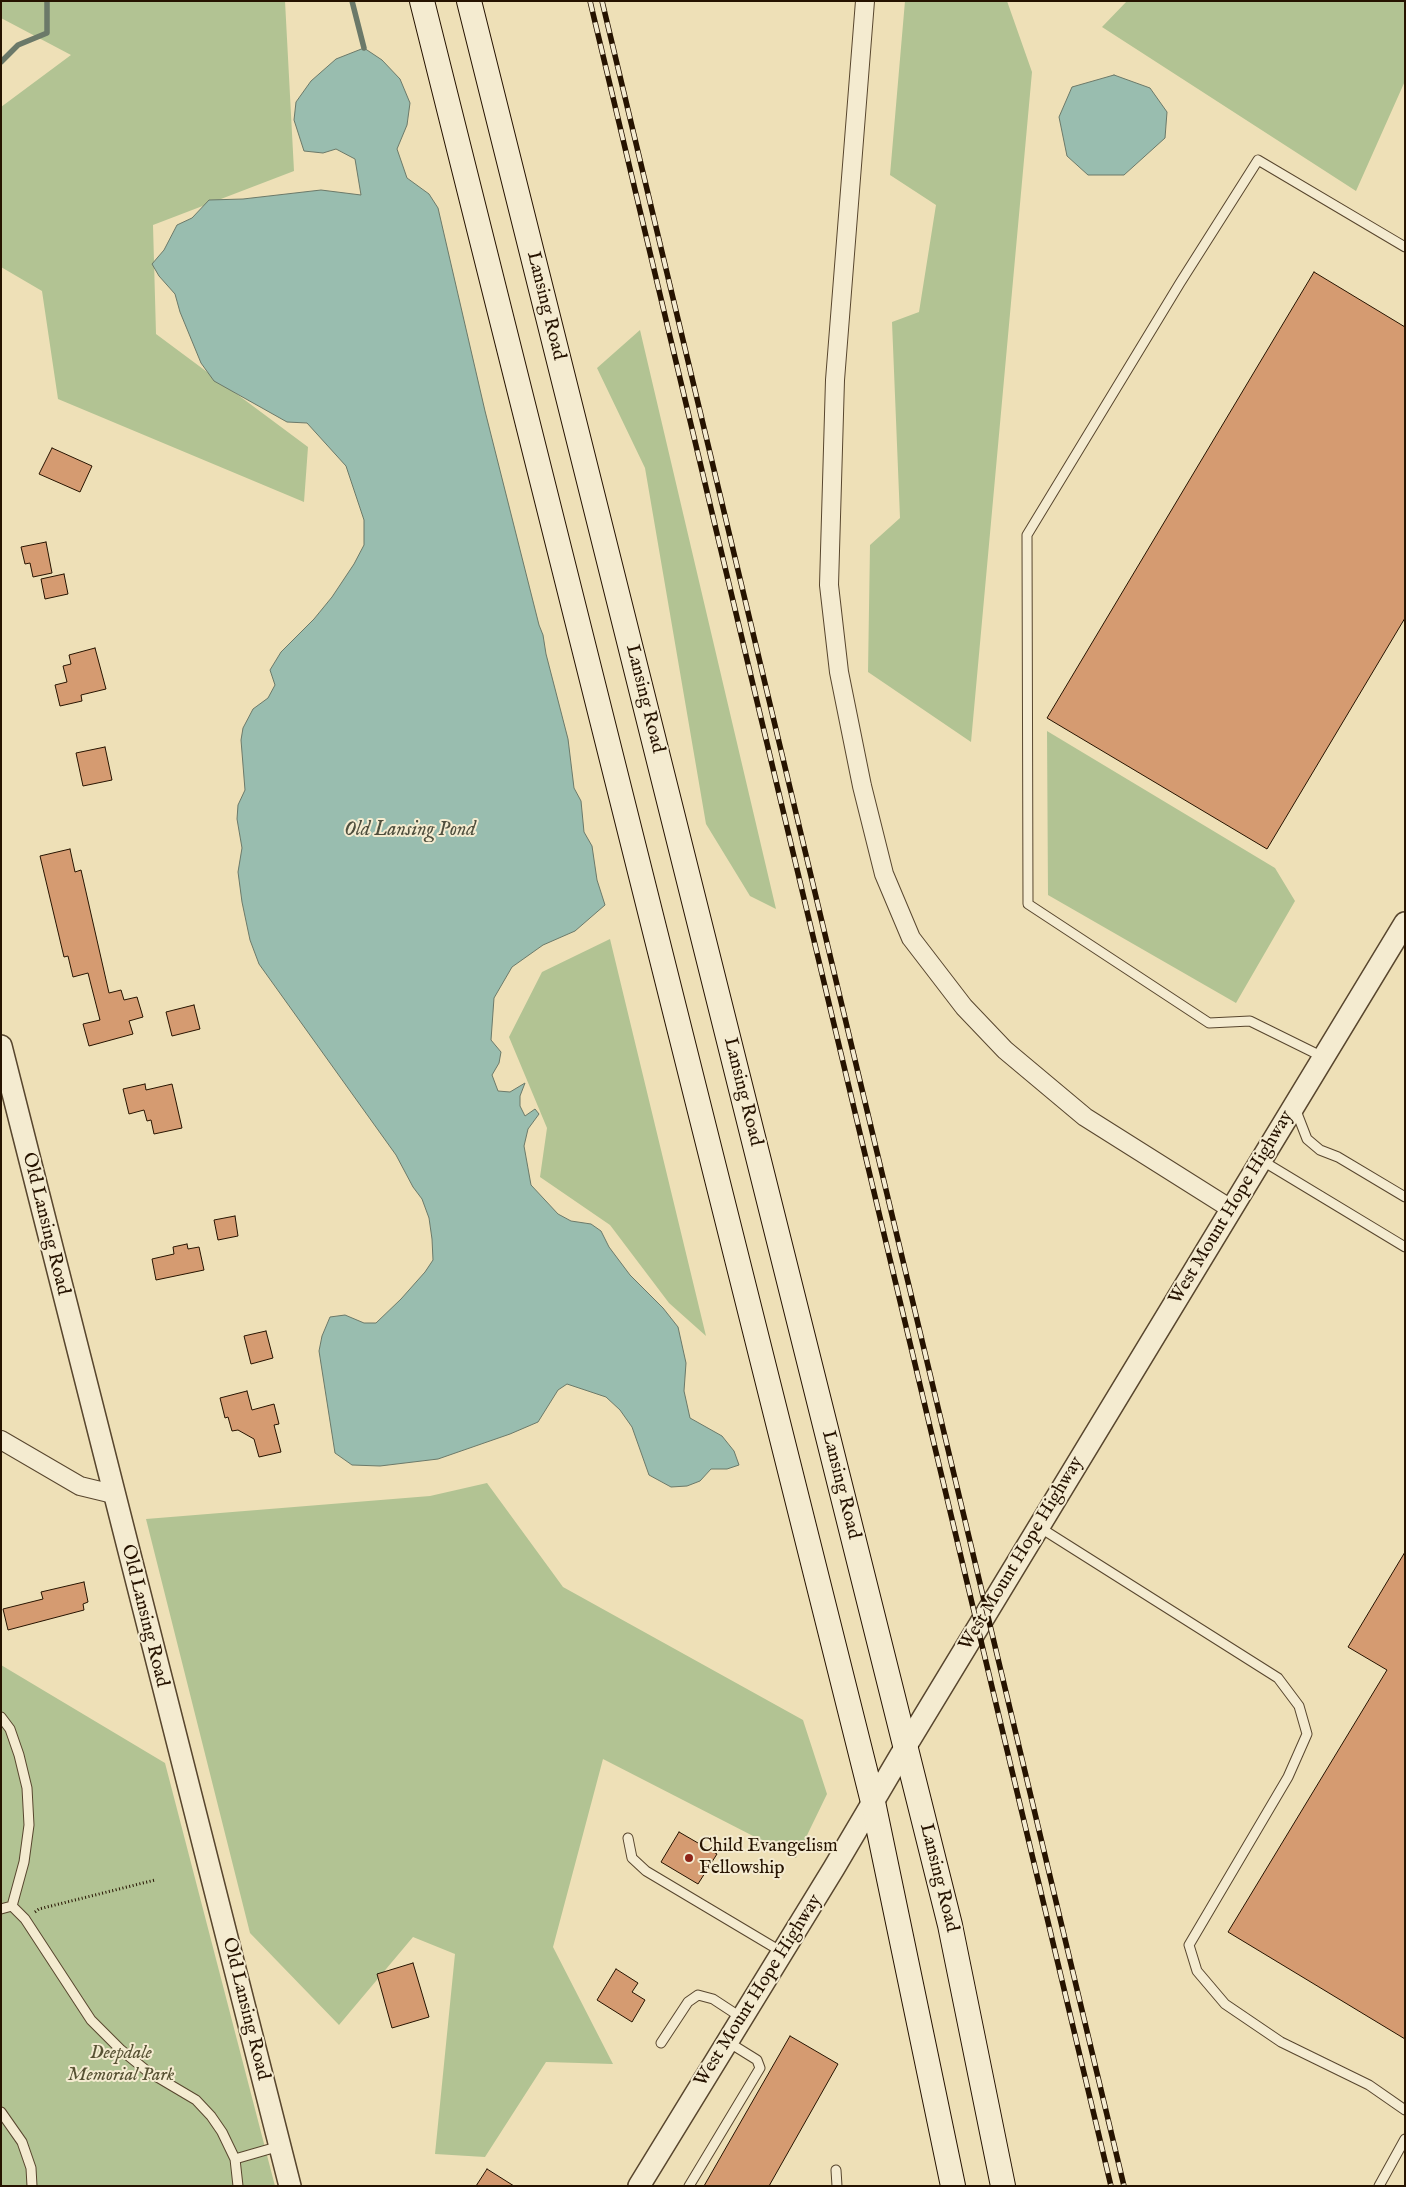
<!DOCTYPE html>
<style>
body{margin:0}
#map{position:relative;width:1406px;height:2187px;overflow:hidden;background:#eee0b7;font-family:"IM FELL English",serif}
canvas{display:block}
.frame{position:absolute;inset:0;border:2px solid #261300;pointer-events:none}
</style>
<div id="map">
<canvas width="1406" height="2187"></canvas>
<div class="frame"></div>
</div>
<script>
const ctx = document.querySelector('canvas').getContext('2d');
ctx.lineJoin = 'round';
function paint(path, color) { ctx.fillStyle = color; ctx.fill(path, 'evenodd'); }
const toPath = rows => new Path2D(rows.map(r => 'M' + r).join(''));
function trace(path, color, width, dash) { ctx.strokeStyle = color; ctx.lineWidth = width; ctx.lineCap = dash ? 'butt' : 'round'; ctx.setLineDash(dash || []); ctx.stroke(path); }
function label(font, color, halo, rows, align = 'center') {
  ctx.font = font + ' "IM FELL English",serif'; ctx.lineWidth = 4; ctx.setLineDash([]); ctx.textBaseline = 'middle'; ctx.strokeStyle = halo; ctx.fillStyle = color; for (const [text, x, y, turn = 0] of rows) {
    ctx.save(); ctx.translate(x, y); ctx.rotate((+turn || 0) * Math.PI / 180); ctx.textAlign = isNaN(turn) ? turn : align; if (halo) ctx.strokeText(text, 0, 0); ctx.fillText(text, 0, 0); ctx.restore();
  }
}
paint(toPath([
 [1,1,285,1,294,171,153,225,156,334,308,447,304,502,58,399,42,291,1,267,1,107,71,55,1,18],
 [905,1,1007,1,1032,72,971,742,868,672,870,545,900,518,892,322,919,312,936,205,890,175],
 [1127,1,1405,1,1405,81,1356,191,1102,27],
 [640,330,776,909,750,896,706,824,645,468,597,368],
 [1047,731,1275,868,1295,901,1236,1003,1048,895],
 [610,939,706,1336,669,1303,610,1225,540,1177,547,1128,509,1037,542,972],
 [487,1483,563,1587,803,1720,827,1794,796,1858,603,1759,553,1947,613,2064,546,2062,485,2157,435,2154,455,1954,413,1937,339,2025,250,1933,146,1519,430,1496],
 [1,1665,165,1763,275,2186,1,2186]
]), '#b2c393');
const water = toPath([
 [364,48,382,60,400,79,410,103,407,125,397,149,407,178,429,194,438,208,485,411,539,625,543,635,546,654,568,739,574,788,581,801,584,832,592,846,597,880,605,905,575,931,543,945,512,967,494,998,491,1040,501,1052,499,1063,492,1075,498,1091,510,1092,525,1083,520,1096,520,1106,525,1116,535,1109,539,1114,528,1129,524,1146,531,1185,558,1214,571,1221,591,1224,601,1231,609,1247,630,1275,663,1308,678,1327,686,1363,684,1391,690,1418,722,1436,734,1451,739,1465,727,1469,711,1469,700,1481,687,1486,671,1487,649,1475,632,1427,620,1410,606,1397,567,1384,558,1390,538,1422,510,1434,438,1459,380,1466,352,1465,335,1453,319,1351,322,1336,330,1317,345,1315,364,1323,376,1323,401,1299,425,1272,433,1260,432,1239,429,1218,422,1199,413,1187,396,1155,259,964,250,940,242,902,238,872,242,848,237,819,238,805,245,790,241,740,243,728,253,709,268,698,275,685,270,670,281,652,314,619,332,597,354,564,364,545,364,520,346,466,307,423,287,422,214,381,201,363,180,312,175,294,159,276,152,264,164,250,177,225,192,218,209,200,243,199,321,190,361,195,355,159,336,149,323,153,304,151,294,120,296,102,311,81,336,59,364,48],
 [1114,75,1150,88,1167,112,1165,138,1124,175,1088,175,1067,156,1059,117,1072,87,1114,75]
]);
paint(water, '#99bdaf');
trace(water, '#6b7969', 1);
trace(toPath([
 [352,1,364,48],
 [1,62,18,45,47,33,47,1]
]), '#6b7969', 5.5);
const building = toPath([
 [1314,272,1405,327,1405,618,1267,849,1047,718,1314,272],
 [52,448,92,466,80,492,39,474,52,448],
 [46,542,52,573,33,577,30,563,25,564,21,547,46,542],
 [64,574,68,594,45,599,41,579,64,574],
 [95,648,106,689,81,695,82,701,60,706,55,685,67,682,63,666,71,664,69,655,95,648],
 [105,747,112,780,83,786,76,753,105,747],
 [70,849,75,872,81,870,109,993,121,990,124,1000,137,997,143,1017,129,1021,133,1034,89,1046,83,1024,100,1020,88,973,73,977,68,956,64,957,40,856,70,849],
 [194,1005,200,1029,172,1036,166,1012,194,1005],
 [145,1084,146,1090,172,1084,182,1128,154,1134,151,1120,147,1121,144,1110,129,1114,123,1089,145,1084],
 [235,1216,238,1236,218,1240,214,1220,235,1216],
 [187,1244,188,1249,199,1247,204,1270,156,1280,152,1259,174,1254,173,1247,187,1244],
 [266,1331,273,1358,251,1364,244,1336,266,1331],
 [247,1391,252,1410,274,1404,279,1424,274,1425,281,1452,259,1457,254,1439,238,1430,232,1431,228,1417,225,1418,220,1398,247,1391],
 [1405,1552,1405,2039,1228,1932,1387,1670,1348,1647,1405,1552],
 [84,1582,88,1602,83,1604,84,1610,8,1630,3,1609,43,1599,41,1592,84,1582],
 [679,1832,717,1854,698,1884,661,1862,679,1832],
 [413,1963,429,2017,392,2028,377,1974,413,1963],
 [616,1969,638,1983,632,1992,645,2000,632,2022,597,2000,616,1969],
 [790,2036,838,2064,769,2186,704,2186,790,2036],
 [487,2169,514,2186,476,2186,487,2169]
]);
paint(building, '#d59b71');
trace(building, '#261300', 1);
const service = toPath([
 [1323,1057,1250,1021,1209,1023,1028,904,1027,535,1180,283,1258,160,1405,247],
 [1295,1108,1307,1139,1320,1150,1338,1157,1405,1197],
 [1261,1160,1405,1247],
 [1039,1527,1278,1678,1299,1706,1307,1734,1288,1777,1189,1945,1197,1971,1225,2004,1281,2042,1369,2085,1405,2110],
 [1,1717,10,1729,19,1755,27,1788,29,1825,24,1862,12,1906],
 [628,1838,632,1858,646,1871,782,1952],
 [1,1909,12,1906,25,1919,91,2020,120,2049,147,2071,196,2100,211,2116,222,2132,235,2159,238,2186],
 [661,2043,688,2002,698,1995,713,1999,742,2018],
 [1,2112,22,2142,31,2168,32,2186],
 [235,2159,280,2146],
 [836,2170,837,2186],
 [689,2186,760,2068,757,2060,728,2042],
 [1379,2186,1405,2139]
]);
const minor = toPath([
 [865,1,835,380,829,585,839,672,862,786,884,874,911,938,964,1007,1005,1050,1085,1117,1231,1209],
 [1,1440,80,1486,113,1494]
]);
const tertiary = toPath([
 [1,1046,290,2186],
 [639,2186,834,1868,906,1746,1405,923]
]);
const secondary = toPath([
 [422,1,873,1802,953,2186],
 [469,1,950,1925,1003,2186]
]);
trace(service, '#58462e', 11);
trace(minor, '#58462e', 20);
trace(tertiary, '#58462e', 24);
trace(secondary, '#261300', 26);
trace(toPath([
 [35,1912,39,1909,155,1880]
]), '#261300', 3, [1, 2.5]);
trace(service, '#f4ebd0', 9);
trace(minor, '#f4ebd0', 18);
trace(tertiary, '#f4ebd0', 21);
trace(secondary, '#f4ebd0', 24);
const rail = toPath([
 [590,1,1111,2186],
 [602,1,1124,2186]
]);
trace(rail, '#261300', 5.5);
trace(rail, '#f4ebd0', 4, [11]);
for (const [x, y, r, color] of [
 [689,1858,5,"#8f2418"]
]) { const dot = new Path2D(); dot.arc(x, y, r, 0, 2 * Math.PI); ctx.fillStyle = color; ctx.fill(dot); trace(dot, '#f4ebd0', 2); }
label('19px', '#261300', '#f4ebd0', [
 ["Lansing Road",545,306,76],
 ["Lansing Road",644,699,76],
 ["Lansing Road",742,1092,76],
 ["West Mount Hope Highway",1232,1208,-59],
 ["Old Lansing Road",45,1224,76],
 ["Lansing Road",840,1485,76],
 ["West Mount Hope Highway",1022,1554,-59],
 ["Old Lansing Road",144,1616,76],
 ["Lansing Road",938,1878,76],
 ["West Mount Hope Highway",759,1991,-58],
 ["Old Lansing Road",245,2009,76]
]);
label('19px', '#261300', '#f4ebd0', [
 ["Child Evangelism",699,1847],
 ["Fellowship",699,1869]
], 'left');
label('italic 19px', '#575133', '#f4ebd0', [
 ["Deepdale",121,2054],
 ["Memorial Park",121,2076]
]);
label('italic 20px', '#4e4e3d', '#f4ebd0', [
 ["Old Lansing Pond",410,831]
]);
</script>
